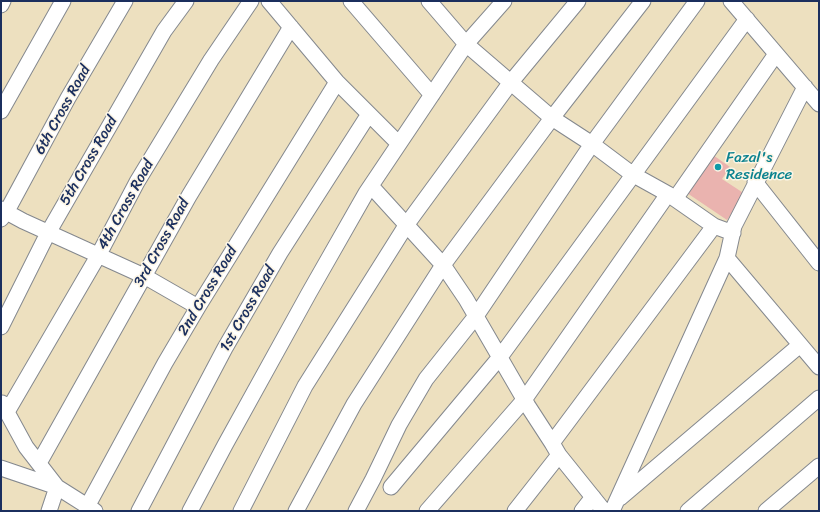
<!DOCTYPE html>
<style>
body{margin:0}
#map{position:relative;width:820px;height:512px;overflow:hidden;background:#ede0bf;font-family:Sriracha,sans-serif}
canvas{display:block}
.frame{position:absolute;inset:0;border:2px solid #1b2f5e;pointer-events:none}
</style>
<div id="map">
<canvas width="820" height="512"></canvas>
<div class="frame"></div>
</div>
<script>
const ctx = document.querySelector('canvas').getContext('2d');
ctx.lineJoin = 'round';
function paint(path, color) { ctx.fillStyle = color; ctx.fill(path, 'evenodd'); }
const toPath = rows => new Path2D(rows.map(r => 'M' + r).join(''));
function trace(path, color, width, dash) { ctx.strokeStyle = color; ctx.lineWidth = width; ctx.lineCap = dash ? 'butt' : 'round'; ctx.setLineDash(dash || []); ctx.stroke(path); }
function label(font, color, halo, rows, align = 'center') {
  ctx.font = font + ' Sriracha,sans-serif'; ctx.lineWidth = 3; ctx.setLineDash([]); ctx.textBaseline = 'middle'; ctx.strokeStyle = halo; ctx.fillStyle = color; for (const [text, x, y, turn = 0] of rows) {
    ctx.save(); ctx.translate(x, y); ctx.rotate((+turn || 0) * Math.PI / 180); ctx.textAlign = isNaN(turn) ? turn : align; if (halo) ctx.strokeText(text, 0, 0); ctx.fillText(text, 0, 0); ctx.restore();
  }
}
paint(toPath([
 [713,155,730,167,722,179,745,194,727,220,687,193]
]), '#eab3af');
const minor = toPath([
 [269,1,337,82,399,144],
 [351,1,432,95],
 [429,1,466,44,552,118,592,144,632,174,668,194,714,226,733,233],
 [731,1,819,104],
 [1,5,3,1],
 [1,111,63,1],
 [755,182,819,263],
 [371,186,443,265,466,299,528,406,552,443,559,455,604,511],
 [675,199,776,54],
 [1,209,23,221,144,276,198,307],
 [1,219,7,211,68,98,125,1],
 [727,258,819,367],
 [1,327,48,233,164,31,186,1],
 [2,403,26,447,57,487],
 [1,410,7,412,98,256,137,182,211,60,251,1],
 [552,443,714,226],
 [39,463,189,196,291,27],
 [1,468,57,487,95,511],
 [391,487,500,357,747,19],
 [620,498,800,345],
 [88,505,165,363,198,307,337,82],
 [49,511,57,487],
 [139,511,225,348,280,253,369,114],
 [190,511,225,445,309,293,366,193,466,44,504,1],
 [241,511,305,386,407,224,511,82,578,1],
 [296,511,354,404,443,265,552,118,643,1],
 [356,511,373,479,399,425,426,379,476,316,592,144,697,1],
 [427,511,524,400,668,194],
 [515,511,559,455],
 [582,511,593,497],
 [612,511,727,258,734,226,805,87],
 [688,511,819,398],
 [766,511,819,466]
]);
trace(minor, '#84888e', 17);
trace(minor, '#fff', 15);
for (const [x, y, r, color] of [
 [718,167,4,"#0f9aa8"]
]) { const dot = new Path2D(); dot.arc(x, y, r, 0, 2 * Math.PI); ctx.fillStyle = color; ctx.fill(dot); trace(dot, '#fcf5e5', 1.5); }
label('15px', '#1b2f5e', '#fcf5e5', [
 ["6th Cross Road",63,110,-61],
 ["5th Cross Road",89,161,-60],
 ["4th Cross Road",126,205,-61],
 ["3rd Cross Road",162,243,-61],
 ["2nd Cross Road",208,291,-59],
 ["1st Cross Road",248,309,-60]
]);
label('15px', '#0d838f', '#fcf5e5', [
 ["Fazal's",726,158],
 ["Residence",726,175]
], 'left');
</script>
